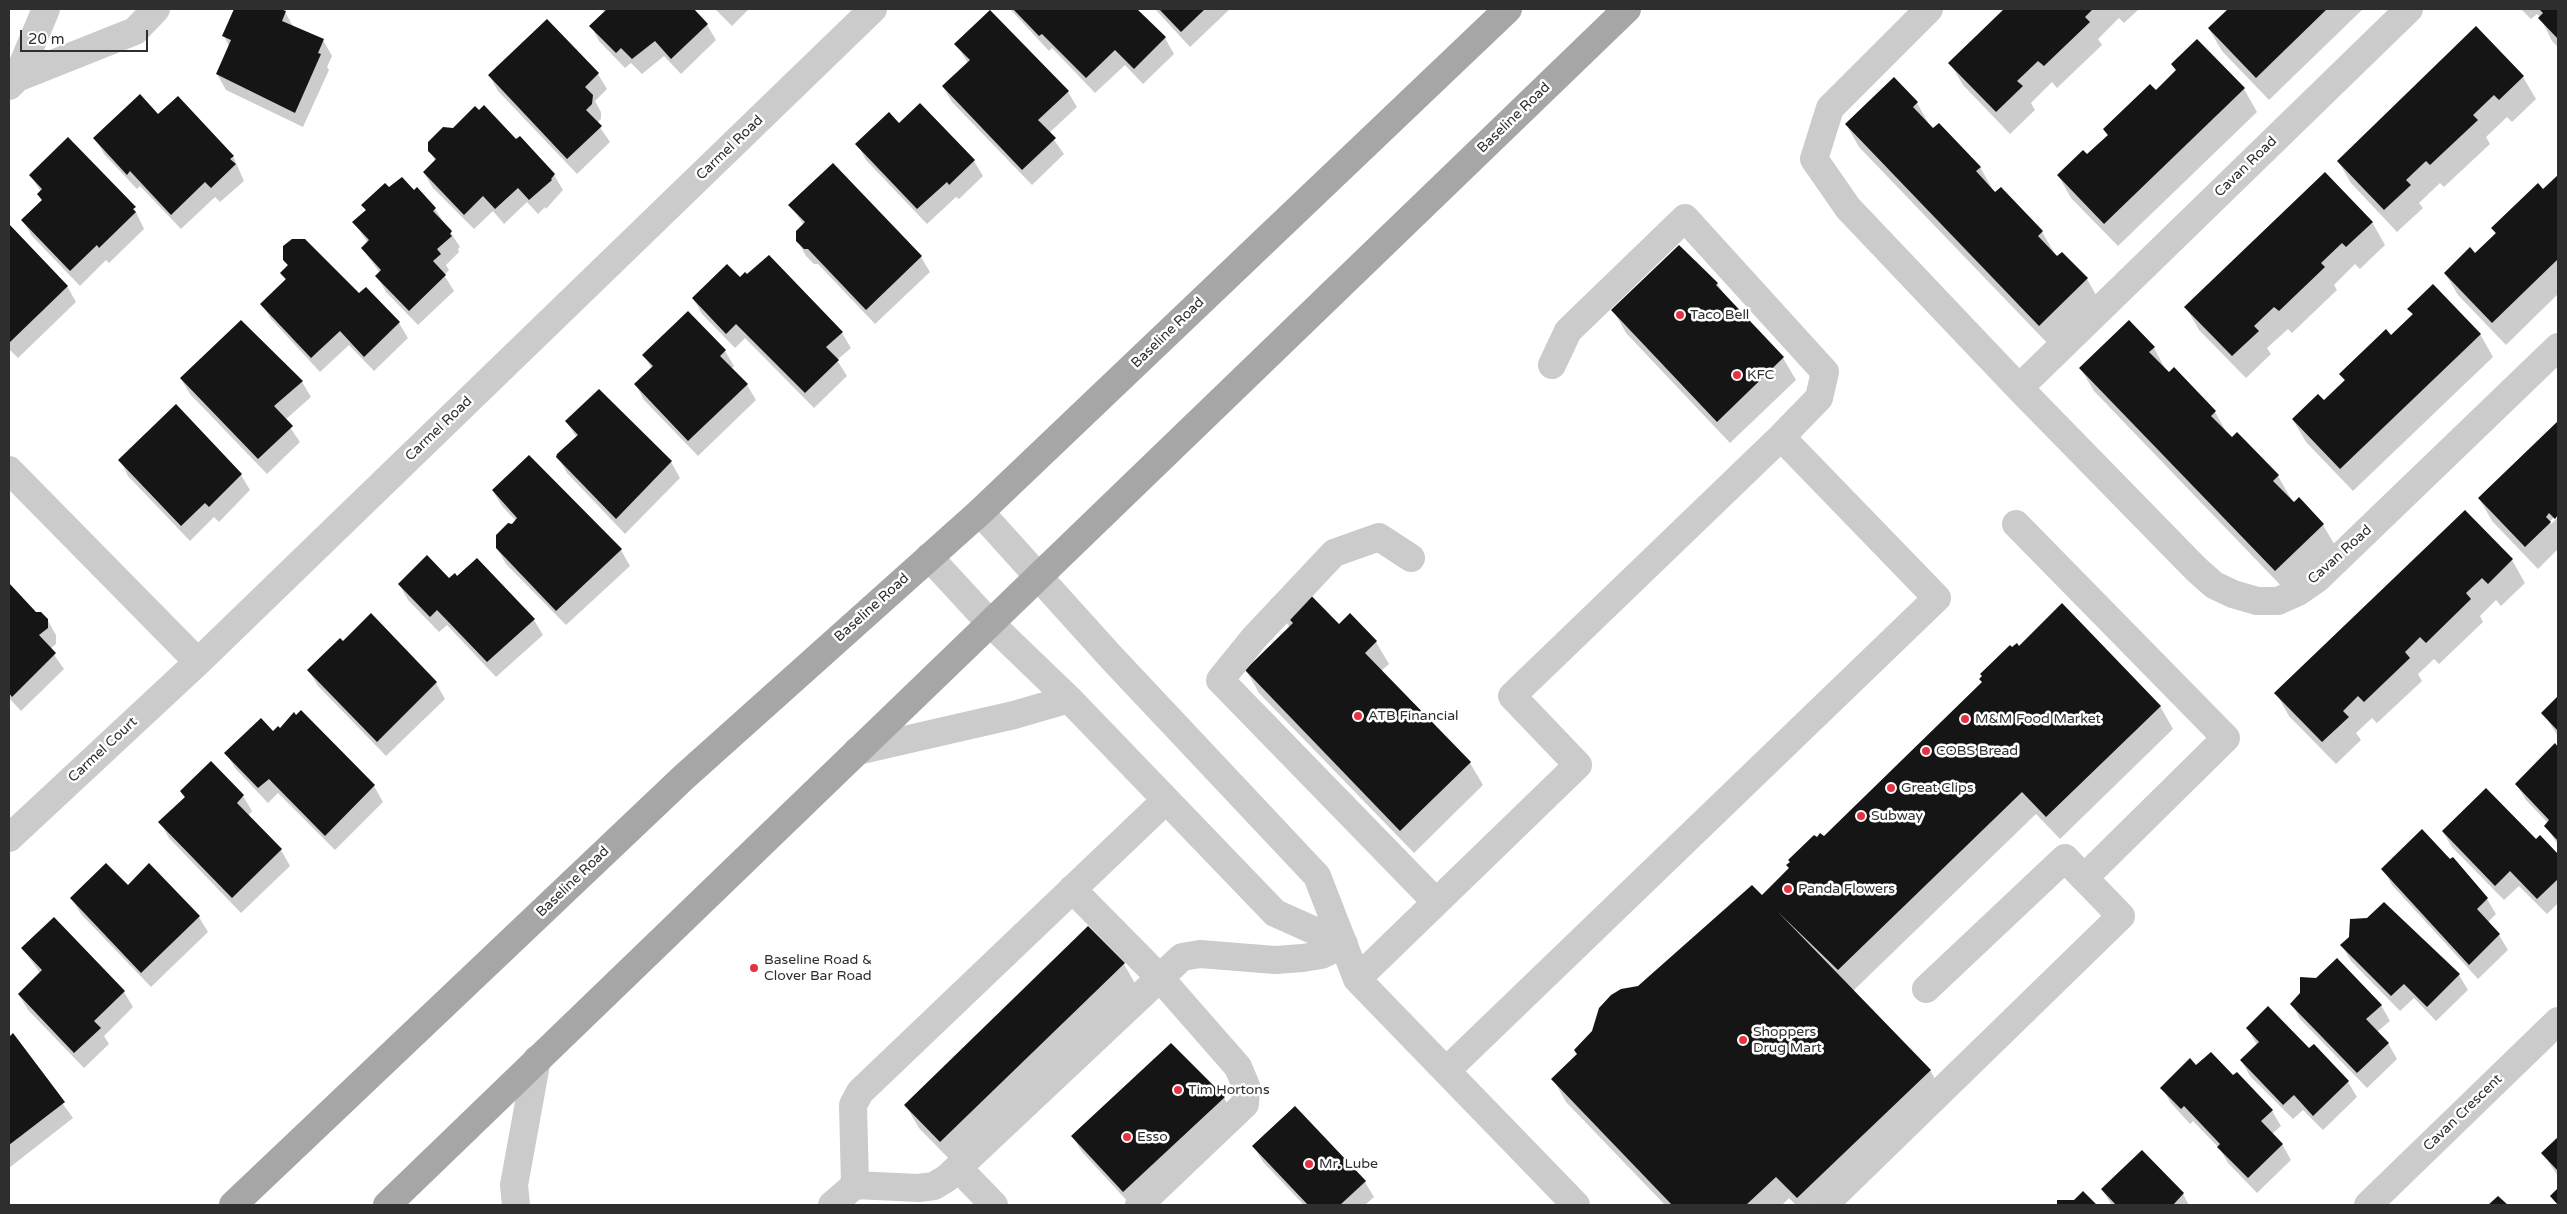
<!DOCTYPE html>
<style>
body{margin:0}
#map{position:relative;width:2567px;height:1214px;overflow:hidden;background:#fff;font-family:"Varela Round",sans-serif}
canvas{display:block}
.frame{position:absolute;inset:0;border:10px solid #2e2e2e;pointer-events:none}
.scale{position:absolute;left:20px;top:30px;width:128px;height:22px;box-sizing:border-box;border:2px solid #2e2e2e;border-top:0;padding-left:6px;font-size:15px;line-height:18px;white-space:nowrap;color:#2e2e2e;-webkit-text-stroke:4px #fff;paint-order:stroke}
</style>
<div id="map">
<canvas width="2567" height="1214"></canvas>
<div class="frame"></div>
<div class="scale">20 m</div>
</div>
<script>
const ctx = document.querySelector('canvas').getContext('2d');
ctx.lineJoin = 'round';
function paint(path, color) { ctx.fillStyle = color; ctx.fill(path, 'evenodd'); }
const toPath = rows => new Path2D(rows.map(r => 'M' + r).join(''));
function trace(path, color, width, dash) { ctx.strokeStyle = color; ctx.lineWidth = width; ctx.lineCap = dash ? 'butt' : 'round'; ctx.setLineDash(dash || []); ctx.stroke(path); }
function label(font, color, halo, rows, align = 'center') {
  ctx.font = font + ' "Varela Round",sans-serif'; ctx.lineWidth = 5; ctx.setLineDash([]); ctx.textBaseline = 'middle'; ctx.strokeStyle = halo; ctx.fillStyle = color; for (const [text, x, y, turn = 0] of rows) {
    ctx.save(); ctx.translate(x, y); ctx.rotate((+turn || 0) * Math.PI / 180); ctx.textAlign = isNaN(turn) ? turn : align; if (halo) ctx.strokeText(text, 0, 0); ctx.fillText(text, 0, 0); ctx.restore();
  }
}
paint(toPath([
 [236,9,277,9,285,12,294,28,323,40,332,56,327,67,329,70,303,127,226,90,217,74,229,46,224,36],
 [601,9,692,9,707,25,716,40,681,74,664,56,642,74,631,63,625,68,599,41,591,26,605,12],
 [715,9,749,9,732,26],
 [1010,9,1136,9,1165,38,1174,54,1143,84,1125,65,1095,93,1052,48,1049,51],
 [1155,9,1230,9,1190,47],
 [2006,9,2139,9,2124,23,2119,18,2098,39,2102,45,2057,88,2052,82,2031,103,2035,110,2010,134,1963,85,1950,63],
 [2230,9,2240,10,2363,9,2269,100,2222,51,2209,29],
 [2521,9,2558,9,2558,47,2552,41,2540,17,2537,14,2531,19],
 [547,20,598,74,607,89,595,101,601,112,601,119,597,123,610,142,577,174,498,91,489,75],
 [956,44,1068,92,1077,107,1049,133,1064,154,1032,185,952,102,943,87,968,63],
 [2173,65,2244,89,2257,112,2118,246,2071,198,2058,175,2087,156,2108,136,2104,130,2155,91,2177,71],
 [2523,77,2536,99,2512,122,2507,117,2486,137,2490,144,2444,187,2440,183,2419,203,2423,208,2397,232,2351,183,2338,161],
 [1894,78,1917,103,1930,126,1980,167,1993,190,2042,232,2055,254,2087,279,2100,302,2052,348,1859,147,1846,124],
 [158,116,233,156,244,181,220,202,215,197,181,229,140,186,137,189,104,154,95,138],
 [516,141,554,175,563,190,546,209,545,207,538,214,527,202,504,224,493,211,474,229,433,188,424,173,436,162,429,150],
 [857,144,974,161,983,176,959,199,956,197,927,224,866,160],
 [31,176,134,208,144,229,109,263,106,260,80,286,32,236,23,221,43,202,39,195,41,192],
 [2558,176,2558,294,2506,345,2458,295,2445,273,2475,255,2496,234,2493,228,2543,191],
 [389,189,414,192,435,209,460,247,458,249,459,252,446,265,449,270,444,275,454,291,418,325,386,292,377,276,380,273,362,248,368,243,354,222,366,211,363,205],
 [790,205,921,257,930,272,875,324,818,264,814,264,806,256,797,240,804,225],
 [2372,222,2385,245,2360,269,2355,264,2334,285,2337,290,2292,333,2288,329,2267,348,2271,354,2246,378,2199,330,2186,307],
 [9,226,67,286,76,302,18,358,9,349],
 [284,260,359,295,399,323,408,338,374,371,349,345,320,372,271,319,262,304,286,281,281,273,288,266],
 [1696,261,1717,283,1724,294,1783,358,1796,380,1730,443,1626,333,1613,310],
 [740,279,842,333,851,348,837,360,847,376,814,408,745,338,735,348,702,314,693,298],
 [2409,309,2480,334,2493,357,2353,491,2306,442,2293,420,2324,402,2345,381,2341,375,2391,337,2413,316],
 [2154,348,2168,374,2174,369,2215,412,2228,435,2278,476,2294,504,2299,499,2323,525,2336,547,2288,593,2094,391,2081,369],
 [725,351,734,366,731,369,747,385,756,400,698,456,644,400,636,385,652,369,644,355],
 [181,379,302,382,311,397,285,420,300,442,267,474,190,394],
 [599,390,671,462,680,478,625,534,567,473,558,457,577,438,566,421],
 [176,406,241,475,250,490,219,522,214,517,190,541,128,476,120,460],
 [2558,422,2558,514,2549,522,2551,524,2558,517,2558,549,2538,569,2492,521,2479,498],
 [493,491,621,550,630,566,566,625,506,564,497,548,516,521,502,506],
 [477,559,534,620,543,635,496,677,447,625,439,632,408,600,399,584,449,580,457,577],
 [2512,560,2525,583,2501,606,2496,600,2480,616,2483,622,2439,664,2434,659,2418,674,2422,681,2377,723,2372,718,2356,733,2361,740,2336,764,2289,716,2276,693],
 [9,585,36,613,47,619,56,635,56,644,50,649,64,669,21,711,9,698],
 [1272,600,1376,642,1389,664,1381,671,1470,763,1483,785,1414,853,1259,693,1246,670,1290,628],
 [371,615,436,683,445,699,386,756,318,686,309,671,343,642],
 [1980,679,2160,706,2173,729,2060,839,2036,814,1853,991,1930,1070,1943,1093,1826,1205,1796,1205,1789,1198,1782,1205,1665,1205,1566,1102,1553,1079,1578,1055,1593,1031,1639,987,1762,896,1817,838,1824,837,1983,683],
 [2558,698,2558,736,2543,713],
 [301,712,374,786,383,802,335,850,278,793,268,803,235,768,226,753,280,730],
 [2555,745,2558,748,2558,845,2546,826,2548,823,2526,800,2517,785],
 [181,792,243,796,252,811,248,816,281,850,290,866,241,913,169,838,160,822,185,798],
 [2443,832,2536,841,2540,837,2558,856,2558,903,2547,914,2519,886,2504,900,2452,847],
 [2453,858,2487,899,2496,914,2487,923,2499,935,2508,950,2478,979,2392,885,2383,869],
 [128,886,199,917,208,932,151,987,81,914,72,899],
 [54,919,124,992,133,1007,104,1036,109,1044,84,1068,28,1010,19,995,40,973,23,949],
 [2342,946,2459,975,2468,990,2436,1021,2414,998,2400,1011,2351,961],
 [1124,964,1137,987,954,1164,919,1128,906,1106],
 [2292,1004,2381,1005,2390,1021,2377,1032,2388,1043,2397,1059,2367,1088,2300,1019],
 [2248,1029,2309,1050,2348,1082,2357,1097,2323,1130,2303,1110,2293,1119,2250,1076,2241,1060,2257,1045],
 [13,1035,73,1118,9,1168,9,1038],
 [1171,1045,1224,1098,1233,1114,1131,1205,1082,1152,1073,1137],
 [2196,1066,2233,1077,2272,1111,2281,1126,2272,1134,2282,1144,2291,1160,2257,1193,2228,1163,2220,1149,2193,1121,2190,1124,2171,1103,2162,1088],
 [2558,1139,2558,1176,2543,1154],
 [1254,1147,1365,1182,1374,1197,1365,1205,1304,1205,1263,1162],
 [2102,1190,2183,1194,2189,1205,2112,1205]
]), '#0003');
paint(toPath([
 [234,9,280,9,286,11,282,21,324,39,318,53,321,54,295,113,216,74,231,40,222,36],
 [607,9,694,9,708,24,671,59,655,41,632,59,621,48,616,53,589,26],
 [1013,9,1137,9,1166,37,1134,69,1115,50,1086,78,1042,34,1039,36],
 [1159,9,1205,9,1181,32],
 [2004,9,2093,9,2085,17,2090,22,2044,66,2038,61,2017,81,2023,86,1996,112,1948,63],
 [2228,9,2327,9,2256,78,2208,28],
 [2539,9,2558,9,2558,39,2538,18,2543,13],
 [990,10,1069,91,1038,120,1056,138,1022,170,942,86,970,60,954,44],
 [547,19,599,73,585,87,593,95,592,104,586,110,602,126,567,159,488,75],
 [2476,26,2524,76,2499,100,2494,95,2473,115,2478,120,2430,165,2426,161,2406,180,2411,185,2384,210,2337,161],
 [2197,39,2245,88,2104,224,2057,175,2083,150,2087,154,2108,135,2103,129,2150,84,2156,90,2176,70,2171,64],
 [1894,77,1918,102,1913,107,1933,128,1939,123,1981,167,1976,171,1995,192,2001,187,2043,231,2038,236,2057,256,2062,252,2088,278,2039,326,1845,124],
 [140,94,158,114,178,96,234,156,230,159,236,164,211,188,205,182,171,215,130,171,127,175,93,138],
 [920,103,975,160,949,185,947,182,917,209,855,144,889,112,899,123],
 [484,105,516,139,520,136,555,174,551,179,552,180,529,200,518,188,495,209,483,196,464,215,423,172,436,159,428,151,428,142,443,127,453,128,475,106,479,110],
 [68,137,136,207,133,209,136,212,99,248,97,245,70,271,21,220,42,200,37,194,42,189,29,175],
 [833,163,922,256,866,310,808,249,804,249,796,241,796,231,805,222,788,205],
 [2325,172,2373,222,2346,247,2342,243,2321,263,2325,267,2279,311,2274,307,2254,326,2259,331,2232,356,2184,307],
 [2558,175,2558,259,2492,323,2444,273,2470,247,2475,253,2496,233,2491,228,2538,183,2543,189],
 [402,177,414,190,417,187,436,208,433,211,452,231,450,234,452,236,437,249,441,254,433,261,446,275,409,311,375,276,381,270,361,248,369,240,352,222,366,210,361,205,385,183,389,187],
 [9,224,68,286,9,343],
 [292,239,305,239,359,293,366,287,400,322,364,357,340,331,311,358,260,304,286,279,280,273,288,265,283,260,283,246],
 [1679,245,1718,283,1716,285,1784,357,1717,422,1611,310],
 [769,255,843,332,826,347,839,360,805,393,736,324,726,334,692,298,727,264,740,277,745,272,747,274],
 [2433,284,2481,334,2340,469,2292,419,2318,394,2324,400,2345,380,2339,374,2386,329,2391,335,2413,314,2407,309],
 [688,311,726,350,720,356,748,384,688,441,634,384,653,366,642,355],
 [241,320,303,381,274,406,293,426,258,459,180,378],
 [2129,320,2155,347,2149,352,2169,372,2174,367,2216,411,2211,416,2232,437,2237,432,2279,475,2273,481,2294,502,2299,497,2324,524,2275,571,2079,368],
 [599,389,672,461,616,519,556,457,557,454,578,435,565,421],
 [176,404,242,474,209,507,205,503,181,526,118,460],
 [2558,421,2558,515,2555,519,2549,513,2546,517,2551,522,2525,547,2478,498],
 [529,455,622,549,556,611,496,548,496,535,508,523,512,524,517,518,492,490],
 [2465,510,2513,559,2488,584,2482,578,2466,593,2471,599,2426,643,2420,637,2405,652,2410,658,2364,702,2358,696,2343,711,2349,717,2322,742,2274,693],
 [427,555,449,578,455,573,457,576,477,558,535,619,487,662,437,610,430,617,398,584],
 [1294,578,1339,624,1350,613,1377,641,1365,653,1471,762,1400,831,1245,670,1293,623,1271,600],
 [9,583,36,612,41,612,48,619,48,628,39,635,56,653,12,697,9,693],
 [2062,603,2161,706,2046,817,2022,792,1838,970,1778,912,1931,1070,1797,1198,1776,1177,1746,1205,1672,1205,1551,1079,1577,1054,1574,1050,1592,1031,1599,1008,1611,995,1621,989,1638,986,1752,885,1762,895,1789,868,1786,865,1790,862,1788,860,1814,835,1817,837,1820,833,1824,836,1982,682,1979,679,1982,676,1980,674,2010,645,2012,647,2017,643,2019,646],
 [371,613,437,682,377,742,307,670,340,638,343,641],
 [2558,696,2558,731,2541,713],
 [301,710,375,785,325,836,269,779,258,788,224,753,261,718,273,731,278,726,280,728,294,712,296,715],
 [2555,743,2558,747,2558,841,2544,826,2549,820,2515,784],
 [211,761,244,795,237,803,282,849,232,898,158,822,185,797,180,791],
 [2486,788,2536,839,2540,835,2558,854,2558,879,2537,899,2510,871,2495,886,2442,831],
 [2422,829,2450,859,2453,857,2488,898,2477,909,2500,934,2469,965,2381,869],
 [106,863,128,885,149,863,200,916,141,973,70,898],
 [2384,902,2460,974,2427,1007,2404,984,2391,996,2340,945,2349,937,2350,919,2367,918],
 [54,917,125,991,94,1021,101,1028,74,1053,18,994,42,970,21,948],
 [1088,926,1125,963,940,1142,904,1105],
 [2337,958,2382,1005,2366,1019,2389,1043,2357,1073,2290,1004,2300,993,2300,977,2316,978],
 [2268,1006,2309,1048,2314,1044,2349,1081,2313,1116,2294,1095,2283,1105,2240,1060,2259,1042,2246,1028],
 [13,1033,65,1102,9,1145,9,1037],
 [1171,1043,1225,1097,1123,1192,1071,1136],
 [2211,1052,2233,1075,2237,1072,2273,1110,2261,1121,2283,1144,2248,1178,2217,1147,2220,1144,2184,1106,2181,1109,2160,1088,2190,1058,2196,1065],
 [1295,1106,1366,1181,1340,1205,1308,1205,1252,1146],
 [2558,1137,2558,1171,2541,1153],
 [2142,1150,2184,1193,2173,1205,2116,1205,2101,1189],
 [2558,1188,2558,1205,2550,1196],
 [2083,1191,2097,1205,2057,1205,2057,1200,2074,1200],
 [2498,1196,2508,1205,2488,1205]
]), '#151515');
trace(toPath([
 [1929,9,1830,108,1814,159,1848,208,2019,388,2196,569,2214,585,2233,594,2257,601,2278,601,2298,592,2317,579,2558,347],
 [17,78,46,9],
 [9,86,17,78,135,31,156,9],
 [1552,365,1568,331,1685,218,1825,372,1819,398,1781,437],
 [2019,388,2409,9],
 [9,470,198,662],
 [980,512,1110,656,1317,876,1357,979,1576,1205],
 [929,557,989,622,1069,699,1275,913,1344,944],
 [1411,558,1379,537,1334,553,1254,638,1220,680,1436,902],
 [857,751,1014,715,1069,699],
 [1166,800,860,1092,853,1105,855,1185,918,1188,934,1186,947,1178,1182,957,1200,954,1275,960,1303,958,1321,955,1344,944],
 [9,838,198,662,873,9],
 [1072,889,1160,978,1238,1067,1246,1086,1245,1104,1139,1205],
 [1357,979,1578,765,1512,696,1781,437,1937,598,1446,1071],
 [1926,989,2065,858,2084,878],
 [958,1168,994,1205],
 [516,1205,514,1185,537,1059],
 [832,1205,855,1185],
 [1824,1205,2121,916,2084,878,2226,738,2016,524],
 [2368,1205,2558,1021]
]), '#cbcbcb', 28);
trace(toPath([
 [233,1205,684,777,980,512,1508,9],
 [387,1205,1627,9]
]), '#a6a6a6', 28);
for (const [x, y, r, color] of [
 [1680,315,5,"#e43243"],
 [1737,375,5,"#e43243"],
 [1358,716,5,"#e43243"],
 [1965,719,5,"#e43243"],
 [1926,751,5,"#e43243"],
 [1891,788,5,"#e43243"],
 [1861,816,5,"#e43243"],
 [1788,889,5,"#e43243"],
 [754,968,5,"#e43243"],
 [1743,1040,5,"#e43243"],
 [1178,1090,5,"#e43243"],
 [1127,1137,5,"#e43243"],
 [1309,1164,5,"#e43243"]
]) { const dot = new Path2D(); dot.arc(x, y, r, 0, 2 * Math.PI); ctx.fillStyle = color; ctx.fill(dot); trace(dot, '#fff', 2); }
label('14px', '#2e2e2e', '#fff', [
 ["Baseline Road",1514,118,-44],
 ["Carmel Road",730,148,-44],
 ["Cavan Road",2246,167,-44],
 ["Baseline Road",1168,333,-44],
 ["Carmel Road",439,429,-44],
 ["Cavan Road",2340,555,-42],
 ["Baseline Road",872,608,-42],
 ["Carmel Court",103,750,-43],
 ["Baseline Road",573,882,-44],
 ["Cavan Crescent",2463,1113,-44]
]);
label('14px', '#2e2e2e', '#fff', [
 ["Taco Bell",1690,315],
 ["KFC",1747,375],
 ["ATB Financial",1368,716],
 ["M&M Food Market",1975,719],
 ["COBS Bread",1936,751],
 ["Great Clips",1901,788],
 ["Subway",1871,816],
 ["Panda Flowers",1798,889],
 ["Baseline Road &",764,960],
 ["Clover Bar Road",764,976],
 ["Shoppers",1753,1032],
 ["Drug Mart",1753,1048],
 ["Tim Hortons",1188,1090],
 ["Esso",1137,1137],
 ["Mr. Lube",1319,1164]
], 'left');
</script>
